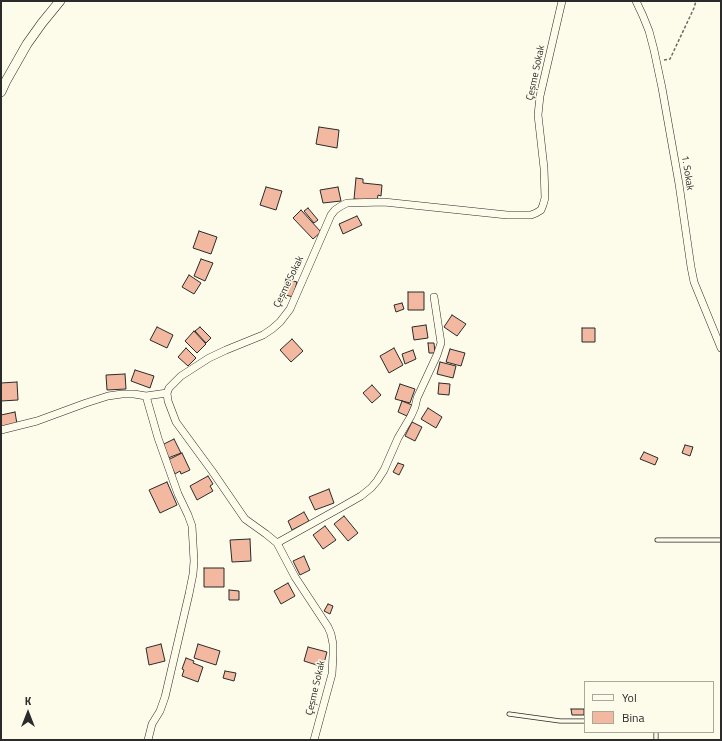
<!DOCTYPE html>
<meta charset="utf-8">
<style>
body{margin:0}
#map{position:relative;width:722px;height:741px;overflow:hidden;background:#fdfbea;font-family:"Titillium Web",sans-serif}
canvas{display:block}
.frame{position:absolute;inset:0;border:2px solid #2b2b2b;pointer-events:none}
.legend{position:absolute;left:584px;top:681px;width:130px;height:52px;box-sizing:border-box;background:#fdfbea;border:1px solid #a9a89e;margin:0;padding:5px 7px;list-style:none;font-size:12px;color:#2b2b2b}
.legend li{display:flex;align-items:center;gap:8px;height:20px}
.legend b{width:20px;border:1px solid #a9a89e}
.north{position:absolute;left:8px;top:693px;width:40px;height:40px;-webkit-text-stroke:3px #fdfbea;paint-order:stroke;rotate:0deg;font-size:11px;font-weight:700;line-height:16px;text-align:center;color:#2b2b2b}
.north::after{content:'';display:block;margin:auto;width:14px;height:18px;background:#2b2b2b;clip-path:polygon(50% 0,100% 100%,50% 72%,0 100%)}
</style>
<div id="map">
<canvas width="722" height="741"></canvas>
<div class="frame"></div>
<ul class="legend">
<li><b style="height:5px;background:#fdfbea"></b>Yol</li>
<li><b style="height:11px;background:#f2b8a0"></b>Bina</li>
</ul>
<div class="north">K</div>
</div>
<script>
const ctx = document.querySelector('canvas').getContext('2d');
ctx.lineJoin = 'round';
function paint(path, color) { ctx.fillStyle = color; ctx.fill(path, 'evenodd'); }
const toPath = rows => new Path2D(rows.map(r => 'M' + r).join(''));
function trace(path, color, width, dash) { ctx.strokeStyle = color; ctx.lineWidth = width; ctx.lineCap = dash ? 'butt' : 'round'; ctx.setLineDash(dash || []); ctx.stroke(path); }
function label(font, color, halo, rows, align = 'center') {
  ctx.font = font + ' "Titillium Web",sans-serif'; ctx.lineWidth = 3; ctx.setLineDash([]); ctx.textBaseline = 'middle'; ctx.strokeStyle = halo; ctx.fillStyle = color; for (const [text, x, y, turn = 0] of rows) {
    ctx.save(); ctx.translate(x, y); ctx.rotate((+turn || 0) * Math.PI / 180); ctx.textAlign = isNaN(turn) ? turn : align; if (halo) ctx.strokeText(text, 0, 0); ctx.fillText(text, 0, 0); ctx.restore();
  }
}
const building = toPath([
 [319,127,339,130,337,148,316,144,319,127],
 [356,178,363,179,363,183,382,185,381,196,378,195,377,201,354,199,356,178],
 [266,187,282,191,276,210,260,205,266,187],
 [338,187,341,201,323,203,320,190,338,187],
 [308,208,318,220,314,223,304,211,308,208],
 [301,210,321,232,313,239,293,218,301,210],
 [357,216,362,225,343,234,339,224,357,216],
 [199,231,217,237,211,254,193,248,199,231],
 [201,259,213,263,205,281,194,276,201,259],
 [189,275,201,283,194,294,182,287,189,275],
 [286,279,297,282,293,297,282,294,286,279],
 [408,292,424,292,424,310,408,310,408,292],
 [402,303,404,309,396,312,394,305,402,303],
 [452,315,466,324,457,336,444,327,452,315],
 [426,325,428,338,414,340,412,327,426,325],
 [157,327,173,335,167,348,150,340,157,327],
 [200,327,211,338,206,343,195,331,200,327],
 [582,328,595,328,595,342,582,342,582,328],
 [194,331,206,344,197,353,185,341,194,331],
 [292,339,303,351,291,362,280,350,292,339],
 [428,343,434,343,435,353,429,353,428,343],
 [186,348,196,358,188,366,178,357,186,348],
 [394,348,403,365,389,373,380,356,394,348],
 [450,349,465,353,461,366,446,362,450,349],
 [413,350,416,359,405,364,402,354,413,350],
 [440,362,456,366,453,378,437,374,440,362],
 [135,370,154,376,150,388,131,381,135,370],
 [125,374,126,389,107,390,106,375,125,374],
 [17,382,18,400,1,401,1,383,17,382],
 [439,383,450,384,449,395,438,394,439,383],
 [400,384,415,389,410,403,395,399,400,384],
 [372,385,381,395,372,403,363,393,372,385],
 [402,401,412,405,407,416,398,412,402,401],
 [428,408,442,417,436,428,421,419,428,408],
 [15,412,17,424,1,427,1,415,15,412],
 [412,422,422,427,415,441,405,436,412,422],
 [174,439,181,453,168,458,162,445,174,439],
 [685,445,693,447,690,456,682,453,685,445],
 [644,452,658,458,655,465,640,459,644,452],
 [182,453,190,470,181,474,180,471,175,474,168,460,182,453],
 [398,463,404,465,399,475,393,472,398,463],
 [208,476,213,484,210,486,213,491,197,500,190,486,208,476],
 [167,482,177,505,160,513,149,490,167,482],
 [329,489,334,503,315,510,309,497,329,489],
 [304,512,309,521,292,530,288,521,304,512],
 [344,516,358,533,348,541,334,524,344,516],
 [325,526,336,540,323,549,313,535,325,526],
 [250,539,251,561,232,562,230,540,250,539],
 [304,556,310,570,300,575,293,561,304,556],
 [204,568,224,568,224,587,204,587,204,568],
 [288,583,295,596,281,604,274,591,288,583],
 [229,590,239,591,239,600,229,600,229,590],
 [328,604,333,606,330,614,324,611,328,604],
 [161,644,165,661,149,665,146,648,161,644],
 [198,644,220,651,216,665,194,658,198,644],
 [308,647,327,652,323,667,304,661,308,647],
 [186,658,194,661,193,663,203,667,198,682,182,676,184,670,182,669,186,658],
 [225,671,236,673,234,681,223,678,225,671],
 [571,709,584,709,584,715,572,715,571,709]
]);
paint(building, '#f2b8a0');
trace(building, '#2b2b2b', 1);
const service = toPath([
 [657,540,721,540],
 [509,714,560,721,585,721],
 [656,732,656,740]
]);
const minor = toPath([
 [636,1,643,16,649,31,654,50,662,88,679,184,691,267,694,282,721,348],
 [146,396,158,438,178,494,188,515,192,526,194,561,193,574,189,594,165,697,160,711,152,724,148,740],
 [1,430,37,421,86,403,108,396,122,394,134,394,146,396,167,393],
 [277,543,340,508,361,496,371,488,377,481,384,470,398,438,411,416,415,407,417,398,437,355,441,343,434,297],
 [314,740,332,674,333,655,333,644,331,634,328,627,295,577,277,543,266,534,245,519,212,471,176,422,168,401,167,393,169,388,181,376,209,358,226,350,263,335,272,329,280,322,290,309,331,215,335,210,341,206,347,203,384,202,507,215,531,215,536,213,541,210,543,205,545,198,544,168,538,115,540,96,562,1]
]);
const tertiary = toPath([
 [1,92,6,81,27,44,42,23,60,1]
]);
trace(service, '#2b2b2b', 5);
trace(minor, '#2b2b2b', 8);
trace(tertiary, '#2b2b2b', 10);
trace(toPath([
 [664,60,670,59,694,8,696,1]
]), '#6a6964', 1.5, [3, 2]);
trace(service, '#fdfbea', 3.5);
trace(minor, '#fdfbea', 7);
trace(tertiary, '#fdfbea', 9);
label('10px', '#2b2b2b', '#fdfbea', [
 ["Çeşme Sokak",536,73,-78],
 ["1. Sokak",687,173,81],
 ["Çeşme Sokak",289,282,-64],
 ["Çeşme Sokak",316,688,-77]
]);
</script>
